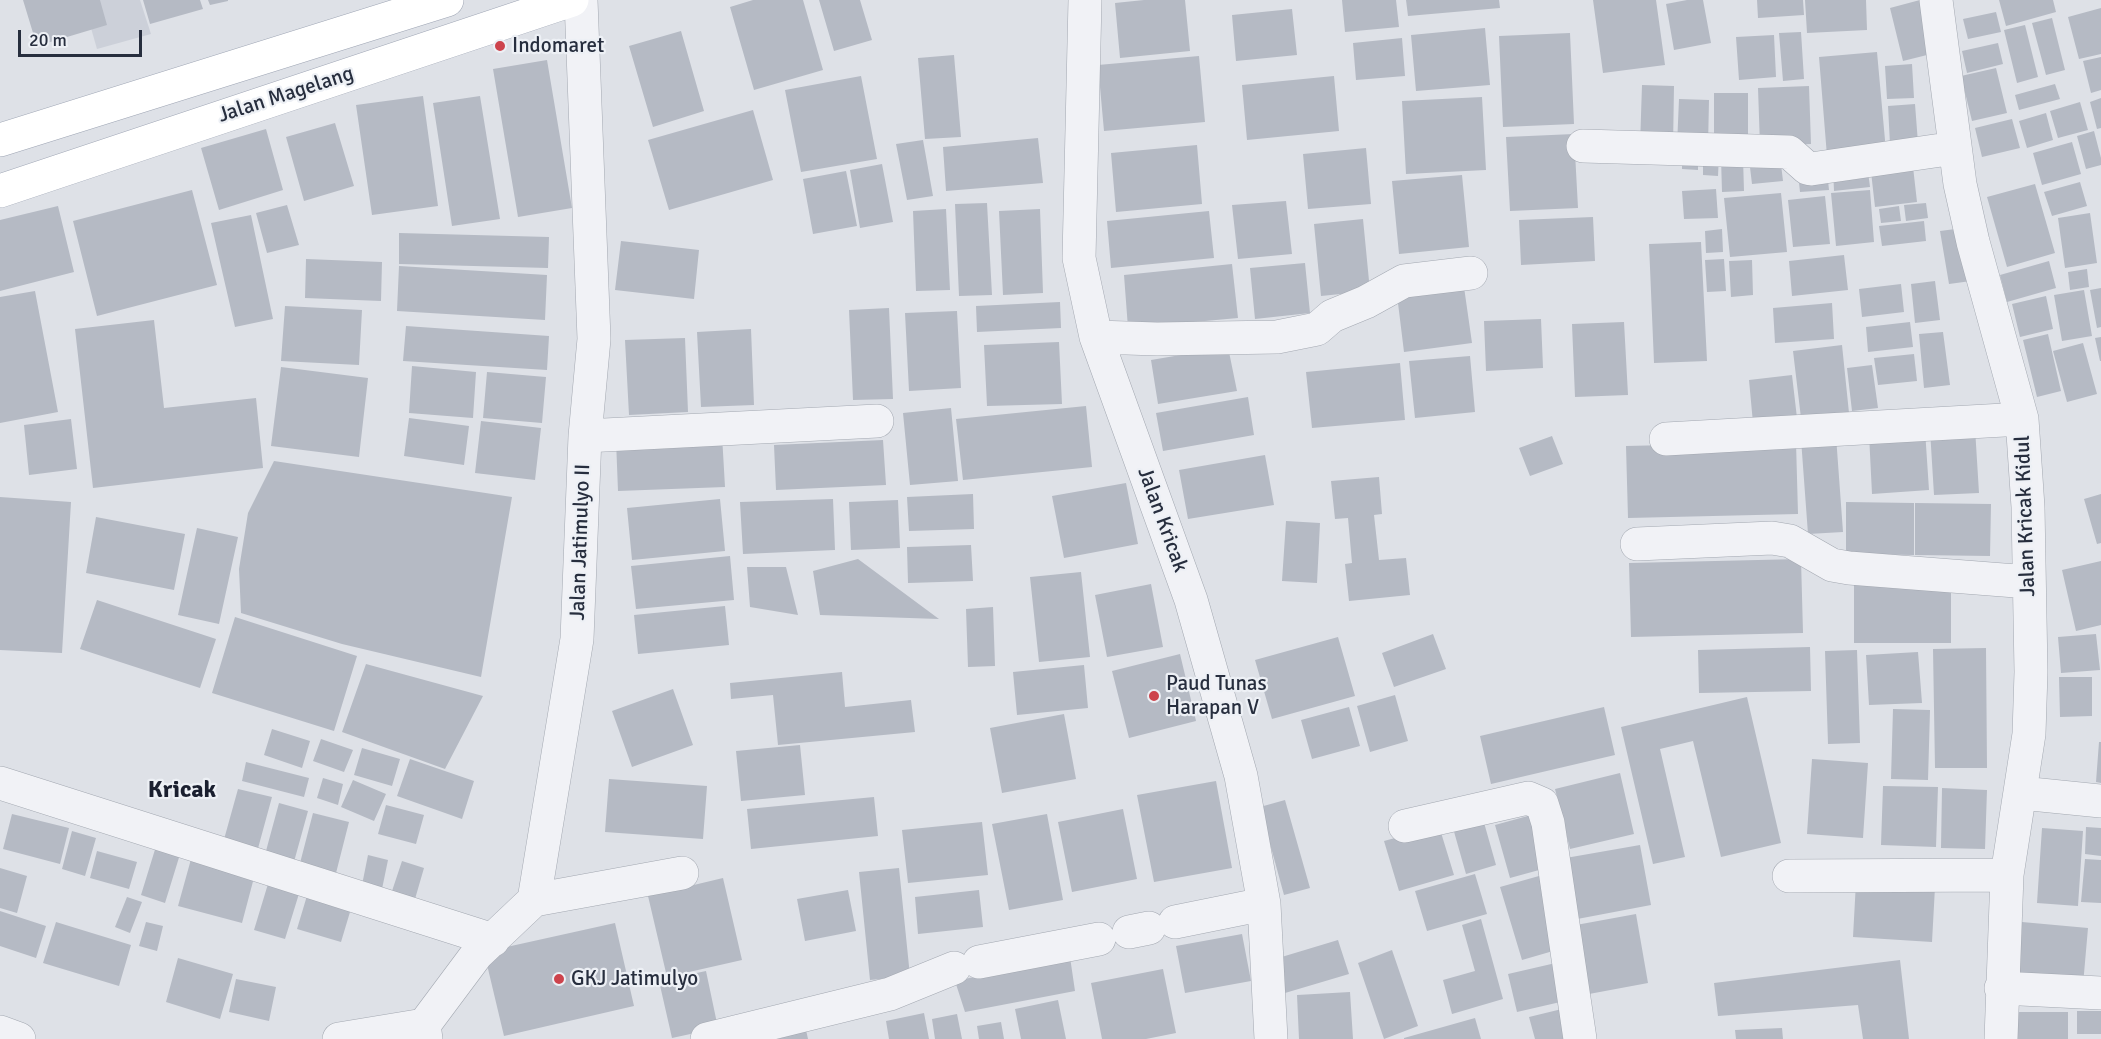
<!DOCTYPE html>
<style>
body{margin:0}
#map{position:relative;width:2101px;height:1039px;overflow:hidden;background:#dee1e7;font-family:Signika,sans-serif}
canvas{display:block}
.scale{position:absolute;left:18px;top:30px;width:124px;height:27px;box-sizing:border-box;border:3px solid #272e3e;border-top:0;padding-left:8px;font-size:18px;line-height:21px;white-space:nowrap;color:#272e3e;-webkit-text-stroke:4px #edf0f5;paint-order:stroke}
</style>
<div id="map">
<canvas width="2101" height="1039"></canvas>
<div class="scale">20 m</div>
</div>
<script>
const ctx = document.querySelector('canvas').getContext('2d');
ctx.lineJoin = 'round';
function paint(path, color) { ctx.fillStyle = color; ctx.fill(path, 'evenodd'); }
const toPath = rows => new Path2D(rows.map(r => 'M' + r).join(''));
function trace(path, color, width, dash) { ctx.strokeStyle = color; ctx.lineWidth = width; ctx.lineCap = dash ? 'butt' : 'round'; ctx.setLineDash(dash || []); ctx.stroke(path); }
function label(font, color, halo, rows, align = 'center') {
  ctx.font = font + ' Signika,sans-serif'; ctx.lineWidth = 4.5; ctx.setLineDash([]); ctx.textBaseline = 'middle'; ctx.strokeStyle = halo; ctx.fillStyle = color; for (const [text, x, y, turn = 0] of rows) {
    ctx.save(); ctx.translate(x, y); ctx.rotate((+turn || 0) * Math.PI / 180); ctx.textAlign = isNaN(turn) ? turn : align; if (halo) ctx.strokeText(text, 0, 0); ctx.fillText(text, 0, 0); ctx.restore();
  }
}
paint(toPath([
 [83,0,140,0,151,34,97,49]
]), '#ccd0d9');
paint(toPath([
 [23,0,100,0,107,25,37,46],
 [143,0,200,0,203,9,150,24],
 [208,0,228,0,228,1,210,5],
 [753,0,803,0,823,70,754,90,730,7],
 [819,0,860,0,872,40,834,51],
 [1144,0,1185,0,1190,51,1120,58,1115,3],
 [1342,0,1396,0,1399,27,1345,32],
 [1406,0,1499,0,1500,8,1408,16],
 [1593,0,1656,0,1665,65,1603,73],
 [1687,0,1703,0,1711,43,1674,50,1666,4],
 [1757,0,1803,0,1804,15,1758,18],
 [1805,0,1866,0,1867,30,1807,33],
 [1920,0,1935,53,1903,61,1890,8],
 [1999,0,2053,0,2056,12,2006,26],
 [2101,8,2101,54,2079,59,2068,17],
 [1292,9,1297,55,1236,61,1232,15],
 [1996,12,2001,32,1968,39,1963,19],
 [2052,18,2065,70,2046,75,2032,23],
 [2025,25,2038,77,2017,83,2004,30],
 [1485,28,1490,85,1416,91,1411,35],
 [681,31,704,111,653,127,629,46],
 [1801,32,1804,79,1783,81,1779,33],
 [1570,33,1574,124,1503,127,1499,36],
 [1774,35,1776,77,1739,80,1736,37],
 [1402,38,1405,76,1356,80,1353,43],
 [1998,43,2003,64,1967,73,1962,51],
 [1877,52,1886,151,1827,156,1819,57],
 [954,55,961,137,925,139,918,58],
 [1199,56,1205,122,1104,131,1098,65],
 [2101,57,2101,90,2091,93,2083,61],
 [547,60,572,208,518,217,493,69],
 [1912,64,1914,98,1887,99,1885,66],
 [1996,68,2007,113,1972,121,1961,76],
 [861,76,877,159,801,172,785,90],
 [1334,76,1339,131,1247,140,1242,85],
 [2055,84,2060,99,2019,110,2015,95],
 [1642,85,1674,86,1673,147,1640,146],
 [1809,86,1811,144,1760,146,1758,88],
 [1714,93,1748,93,1748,146,1714,146],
 [423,96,438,206,372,215,356,105],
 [480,96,500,219,452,226,433,103],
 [1482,97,1486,170,1406,174,1402,101],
 [2101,98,2101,128,2097,129,2090,102],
 [1679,99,1709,100,1708,147,1677,146],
 [2080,102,2088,130,2058,138,2050,111],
 [1915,104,1918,143,1890,144,1888,106],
 [753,110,773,180,669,210,648,140],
 [2046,113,2053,140,2027,148,2019,121],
 [2012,119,2020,148,1982,157,1975,128],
 [335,123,354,186,304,201,286,137],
 [266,129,283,190,219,210,201,148],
 [2094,131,2101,158,2101,165,2086,169,2077,136],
 [1574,134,1578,208,1510,211,1506,137],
 [1038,138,1043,183,946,191,943,147],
 [923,140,933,196,907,200,896,144],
 [2072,142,2081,174,2042,185,2033,153],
 [1197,145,1202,204,1116,212,1111,153],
 [1366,148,1371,204,1308,209,1303,154],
 [1682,152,1698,152,1698,170,1682,169],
 [1703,154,1719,155,1718,176,1703,175],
 [1780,156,1783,181,1752,184,1749,159],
 [1721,158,1743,158,1744,191,1722,192],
 [1912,158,1917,202,1875,207,1870,163],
 [882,164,893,222,860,228,850,170],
 [1867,164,1870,187,1834,191,1833,167],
 [846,171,857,226,813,234,803,179],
 [1827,171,1829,190,1800,192,1798,173],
 [1462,175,1469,247,1399,254,1392,181],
 [2080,182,2087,206,2052,216,2044,192],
 [2035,184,2055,253,2007,267,1987,197],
 [1716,189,1718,218,1684,219,1682,191],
 [192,190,217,285,97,316,73,221],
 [1870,190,1874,242,1836,246,1831,193],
 [1781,193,1787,252,1730,257,1724,198],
 [1825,196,1830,244,1793,247,1788,200],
 [1286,201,1292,254,1238,259,1232,205],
 [987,203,992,295,959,296,955,204],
 [1926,203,1928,218,1906,221,1904,205],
 [287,205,299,245,267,253,256,213],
 [58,206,74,272,0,291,0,220],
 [1899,206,1901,221,1881,223,1879,209],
 [946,209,950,290,916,291,913,211],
 [1040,209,1043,293,1003,295,999,211],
 [1209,211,1214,258,1111,268,1107,221],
 [2090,213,2097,263,2065,268,2058,218],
 [251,215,273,319,235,327,211,223],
 [1593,217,1595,261,1521,265,1519,220],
 [1363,219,1370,291,1321,296,1314,224],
 [1924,221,1926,241,1882,246,1879,226],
 [1963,228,1971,281,1949,284,1940,231],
 [1722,229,1723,252,1706,253,1705,231],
 [399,233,549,237,548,268,399,264],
 [621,241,699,250,694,299,615,290],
 [1701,242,1707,361,1654,363,1649,244],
 [1844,255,1848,290,1792,296,1789,261],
 [306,259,382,262,381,301,305,298],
 [1724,259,1726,291,1707,292,1705,260],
 [1752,260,1753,295,1731,297,1729,261],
 [2049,261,2056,288,2007,302,2000,275],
 [1305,263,1310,313,1255,319,1250,268],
 [1232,264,1238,318,1128,328,1124,275],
 [399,266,547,275,545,320,397,311],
 [2087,269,2089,287,2070,290,2068,272],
 [1935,281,1940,320,1915,323,1911,284],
 [1901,284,1904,312,1862,317,1859,289],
 [1464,287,1472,343,1404,352,1397,295],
 [2101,288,2101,327,2097,328,2090,290],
 [2084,290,2092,336,2062,341,2054,295],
 [35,291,58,412,0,423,0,297],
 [2046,296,2053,329,2020,337,2012,304],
 [1060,302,1061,328,977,332,976,306],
 [1832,303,1834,339,1775,343,1773,308],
 [285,306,362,310,359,365,281,361],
 [889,308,893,399,853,400,849,310],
 [957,311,961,388,909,391,905,313],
 [1541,319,1543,368,1486,371,1484,321],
 [154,320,164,408,256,398,263,468,93,488,75,329],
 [1624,322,1628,395,1575,397,1572,324],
 [1910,322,1913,347,1868,352,1866,327],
 [406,326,549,336,547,370,403,361],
 [751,329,754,405,701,407,697,332],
 [1943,332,1950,385,1924,388,1919,334],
 [2048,334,2061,391,2037,397,2023,340],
 [2101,337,2101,361,2100,361,2095,338],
 [685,338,688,412,629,415,625,340],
 [1059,342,1062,404,987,406,984,345],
 [2083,343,2097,394,2067,402,2053,351],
 [1842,345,1849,413,1801,418,1793,351],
 [1228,347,1237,391,1158,404,1151,360],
 [1914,354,1917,381,1878,385,1874,358],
 [1470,356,1475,412,1415,418,1409,361],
 [1400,363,1405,420,1312,428,1306,372],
 [1872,365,1878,408,1852,411,1847,368],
 [412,366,476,372,473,418,409,413],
 [281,367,368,378,359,457,271,446],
 [487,372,546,377,542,423,483,418],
 [1792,375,1797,418,1753,423,1749,380],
 [1248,397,1254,435,1163,451,1156,413],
 [1086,406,1092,467,963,480,956,419],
 [951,408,958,481,910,485,903,413],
 [409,418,469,426,464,465,404,456],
 [71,419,77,469,29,475,24,425],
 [481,421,541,428,535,480,475,473],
 [1975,428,1979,493,1934,495,1930,430],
 [1925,430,1929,490,1872,494,1869,434],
 [722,435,725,487,618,491,616,440],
 [1552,436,1563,464,1530,476,1519,448],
 [1836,436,1843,532,1808,534,1801,439],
 [883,440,886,485,776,490,774,445],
 [1796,442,1798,514,1628,518,1626,446],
 [1265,455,1274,505,1188,519,1179,470],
 [274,461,512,497,481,677,342,644,241,613,239,569,248,513],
 [1379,477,1382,514,1374,515,1379,560,1406,558,1410,595,1349,601,1345,564,1352,563,1348,518,1335,519,1331,481],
 [1126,483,1138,544,1064,558,1052,496],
 [973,494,974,529,909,531,907,497],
 [2101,494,2101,543,2097,544,2084,499],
 [0,497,71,502,62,653,0,650],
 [720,499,725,551,632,560,627,508],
 [833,499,835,550,743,554,740,502],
 [898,500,900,548,851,550,849,502],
 [1846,502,1914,503,1914,555,1846,554],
 [1915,503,1991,504,1990,556,1915,555],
 [96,517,185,534,174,590,86,573],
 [1286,521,1320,523,1317,583,1282,581],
 [197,528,238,537,219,624,178,615],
 [971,545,973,581,908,583,907,547],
 [730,556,734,600,636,609,631,566],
 [858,559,939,619,820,615,813,571],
 [1801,559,1803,633,1631,637,1629,563],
 [2101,561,2101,625,2076,631,2062,570],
 [747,567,786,567,798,615,750,607],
 [1081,572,1090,657,1039,662,1030,577],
 [1854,578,1951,579,1951,643,1854,643],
 [1151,584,1163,647,1107,657,1095,595],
 [97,600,216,639,200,688,80,649],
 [725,606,729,645,638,654,634,615],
 [993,607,995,666,968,667,966,609],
 [235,617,357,656,334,731,212,693],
 [1433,634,1446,669,1394,687,1382,653],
 [2096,634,2100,670,2061,673,2058,637],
 [1338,637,1355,696,1272,719,1255,660],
 [1810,647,1811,691,1699,693,1698,650],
 [1986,648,1987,768,1935,768,1933,649],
 [1857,650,1860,743,1828,744,1825,651],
 [1918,652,1922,703,1869,705,1866,655],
 [1180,654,1196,721,1129,738,1112,671],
 [366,664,483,696,445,769,342,732],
 [1084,665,1088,708,1017,715,1013,672],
 [842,672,845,707,911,700,915,732,778,745,773,695,731,699,730,683],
 [2059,677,2092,677,2092,716,2060,717],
 [673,689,693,745,632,767,612,711],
 [1395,695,1408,741,1370,752,1357,706],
 [1747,697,1781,843,1721,857,1693,741,1660,749,1685,857,1653,864,1621,727],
 [1349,707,1360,746,1312,759,1301,720],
 [1604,707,1615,755,1491,784,1480,736],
 [1893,709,1930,710,1928,780,1891,779],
 [1064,714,1076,779,1002,793,990,728],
 [272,729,310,741,302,768,264,755],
 [321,739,353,750,344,772,313,761],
 [2099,742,2101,742,2101,783,2096,782],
 [800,745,805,795,741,801,736,751],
 [362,748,400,759,392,786,354,775],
 [410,759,474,781,462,819,397,796],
 [1812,759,1868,763,1863,838,1807,834],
 [246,762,309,778,304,797,242,781],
 [1620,773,1634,834,1570,849,1555,789],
 [323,778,343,784,338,805,317,798],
 [609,779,707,786,703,839,605,832],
 [353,780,386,794,374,821,341,807],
 [1216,781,1232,868,1154,882,1137,795],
 [1883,786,1938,787,1936,847,1881,845],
 [1942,788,1987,790,1985,849,1941,848],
 [238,789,272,797,257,852,223,843],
 [874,797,878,836,751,849,747,809],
 [1285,800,1310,888,1284,895,1260,807],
 [279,803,308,811,292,869,263,862],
 [386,805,424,815,416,844,378,834],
 [1123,809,1137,879,1072,892,1058,822],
 [1481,812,1496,865,1466,874,1451,821],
 [313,813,349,822,335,877,299,867],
 [12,814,69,828,60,864,3,849],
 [1047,814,1063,900,1009,910,992,824],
 [1535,814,1550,867,1510,878,1495,825],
 [982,822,988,875,908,883,902,830],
 [1439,826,1454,875,1399,891,1384,841],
 [2086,827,2101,828,2101,856,2085,854],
 [2042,828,2083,831,2078,906,2037,903],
 [72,831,96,838,85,876,62,869],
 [157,843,181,851,165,903,141,895],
 [1640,845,1651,905,1572,920,1560,859],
 [97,851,137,862,129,889,90,878],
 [193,852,256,870,242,923,178,906],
 [368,855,388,860,382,889,362,885],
 [2085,859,2101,860,2101,903,2081,902],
 [402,861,424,868,415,899,392,891],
 [0,868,27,876,17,913,0,908],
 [899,868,910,976,870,980,859,872],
 [271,874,302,884,285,939,254,930],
 [1475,874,1487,914,1427,931,1415,891],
 [1539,876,1560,949,1522,960,1500,887],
 [723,878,742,960,667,977,648,896],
 [1856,882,1935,887,1932,942,1853,937],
 [309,889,353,902,341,942,297,929],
 [848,890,856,931,805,941,797,899],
 [979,890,983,927,918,934,915,897],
 [127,897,142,902,130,933,115,927],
 [0,911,46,926,36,958,0,946],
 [1636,914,1648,983,1589,994,1576,925],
 [1481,919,1503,999,1452,1014,1443,980,1475,971,1462,925],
 [56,922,131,945,119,986,43,963],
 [146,922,163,926,157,951,139,946],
 [2022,922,2088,928,2083,985,2018,979],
 [615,923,634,1006,504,1036,484,952],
 [1242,934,1251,981,1185,993,1176,946],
 [1338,940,1349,974,1285,993,1275,959],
 [1392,950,1418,1026,1384,1039,1358,963],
 [1070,957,1075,991,965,1012,955,981],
 [178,958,233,974,220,1019,166,1002],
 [1900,960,1909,1039,1863,1039,1858,1005,1718,1016,1714,983],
 [1560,962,1569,1000,1517,1012,1508,974],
 [1163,969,1176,1033,1146,1039,1102,1039,1091,983],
 [706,971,718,1028,672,1038,659,981],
 [236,979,276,987,269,1021,229,1012],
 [1350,992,1353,1039,1299,1039,1297,995],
 [1058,1000,1066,1039,1021,1039,1015,1009],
 [1566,1008,1574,1039,1535,1039,1529,1017],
 [2077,1011,2101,1011,2101,1034,2077,1034],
 [2018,1012,2068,1012,2068,1039,2018,1039],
 [924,1013,929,1039,889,1039,886,1021],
 [957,1014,962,1039,935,1039,932,1019],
 [1475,1018,1481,1039,1404,1039,1404,1038],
 [1001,1022,1004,1039,979,1039,977,1026],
 [805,1025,808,1039,736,1039],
 [1782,1028,1783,1039,1736,1039,1735,1030]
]), '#b5bac4');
const minor = toPath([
 [1085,0,1079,258,1096,337,1191,600,1241,776,1264,904,1271,1039],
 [1936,0,1960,184,1973,242,2022,419,2028,507,2031,672,2029,734,2007,875,2001,1039],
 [1583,146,1789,152,1807,168,1811,169,1955,148],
 [1096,337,1157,339,1277,337,1317,329,1332,316,1366,302,1404,281,1471,273],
 [585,436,877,421],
 [1666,439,2022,419],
 [1637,544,1772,538,1790,541,1832,565,1849,568,2029,582],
 [0,783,493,940],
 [2021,793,2101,801],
 [1405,826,1528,798,1542,804,1548,823,1580,1039],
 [1789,876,2007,875],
 [534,900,682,873],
 [1175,922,1264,904],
 [1129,932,1149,928],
 [979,962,1099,939],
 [2001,988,2101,993],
 [0,1032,19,1039],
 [339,1039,424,1025],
 [426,1039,424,1025,477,954,534,900,577,639,585,436,594,339,581,0],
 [707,1039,890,994,954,968]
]);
const major = toPath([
 [0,140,447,0],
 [0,191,572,0]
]);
trace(minor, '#a3a8b1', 34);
trace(major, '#9da4b3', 34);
trace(minor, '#f1f2f6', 33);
trace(major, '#fff', 33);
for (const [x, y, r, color] of [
 [500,46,6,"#cd434c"],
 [1154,696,6,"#cd434c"],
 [559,979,6,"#cd434c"]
]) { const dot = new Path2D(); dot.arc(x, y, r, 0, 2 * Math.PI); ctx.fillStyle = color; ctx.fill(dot); trace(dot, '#edf0f5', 2); }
label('21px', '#272e3e', '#edf0f5', [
 ["Indomaret",512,46],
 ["Paud Tunas",1166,684],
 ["Harapan V",1166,708],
 ["GKJ Jatimulyo",571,979]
], 'left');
label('21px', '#272e3e', '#edf0f5', [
 ["Jalan Magelang",286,95,-18],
 ["Jalan Kricak Kidul",2026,516,-92],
 ["Jalan Kricak",1162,520,70],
 ["Jalan Jatimulyo II",581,542,-88]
]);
label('bold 24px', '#1a1f2f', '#edf0f5', [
 ["Kricak",182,791]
]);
</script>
